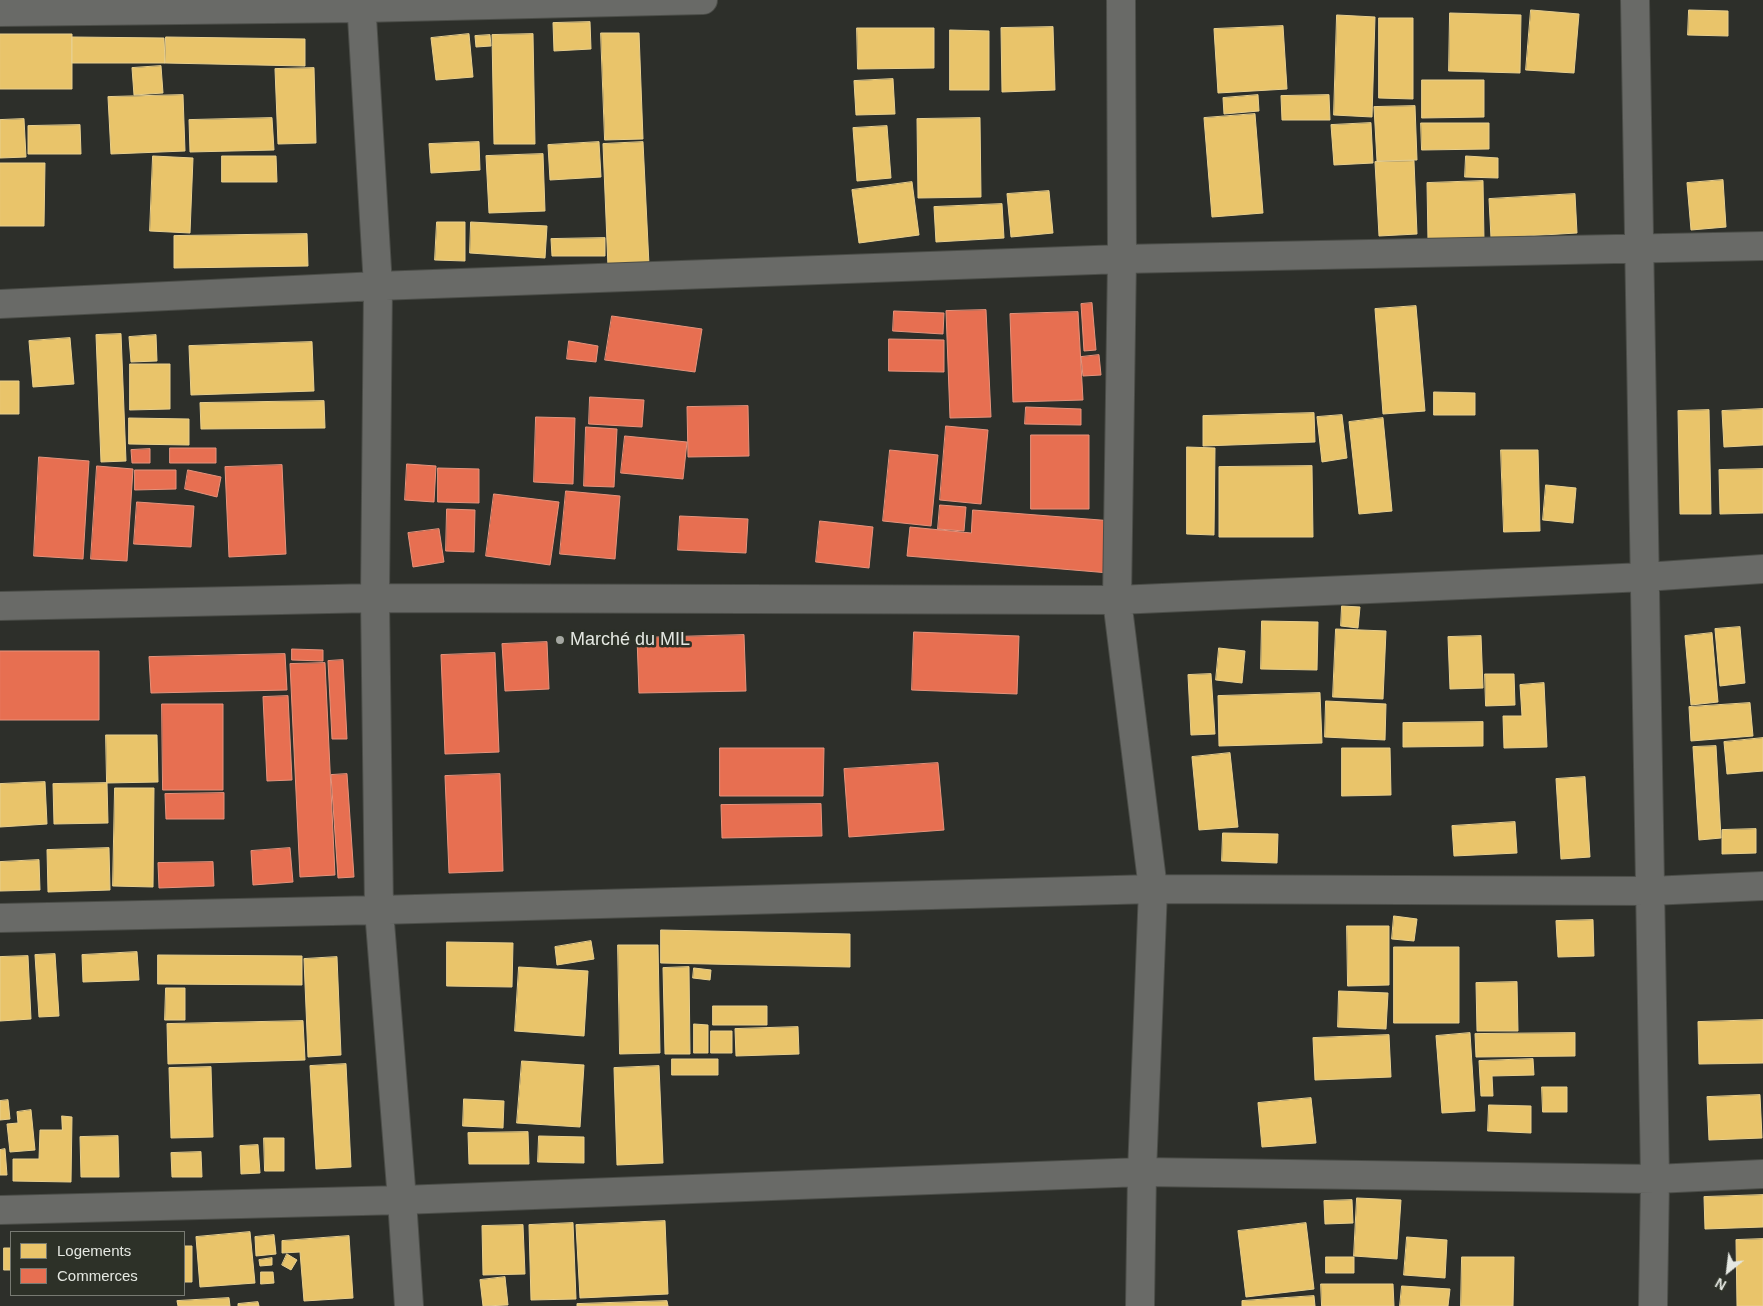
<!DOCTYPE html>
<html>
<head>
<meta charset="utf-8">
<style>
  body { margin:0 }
  #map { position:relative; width:1763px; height:1306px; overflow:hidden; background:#2d2f2a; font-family:Arial,sans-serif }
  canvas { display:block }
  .legend { position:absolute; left:10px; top:1231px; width:175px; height:65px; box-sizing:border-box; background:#2d3128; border:1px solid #777a72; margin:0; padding:6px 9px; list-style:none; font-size:15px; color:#e5e8e2 }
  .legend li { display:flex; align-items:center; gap:10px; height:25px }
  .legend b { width:25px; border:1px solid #777a72 }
  .north { position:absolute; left:1703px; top:1246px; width:50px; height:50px; -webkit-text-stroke:4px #2d3128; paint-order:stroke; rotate:209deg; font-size:14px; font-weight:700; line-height:20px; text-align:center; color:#e5e8e2 }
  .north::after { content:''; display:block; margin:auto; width:18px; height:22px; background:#e5e8e2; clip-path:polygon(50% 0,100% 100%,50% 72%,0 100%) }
</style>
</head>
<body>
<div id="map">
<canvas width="1763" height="1306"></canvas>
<ul class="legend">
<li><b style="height:14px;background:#e9c46a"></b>Logements</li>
<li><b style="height:14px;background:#e76f51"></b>Commerces</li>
</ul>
<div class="north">N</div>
</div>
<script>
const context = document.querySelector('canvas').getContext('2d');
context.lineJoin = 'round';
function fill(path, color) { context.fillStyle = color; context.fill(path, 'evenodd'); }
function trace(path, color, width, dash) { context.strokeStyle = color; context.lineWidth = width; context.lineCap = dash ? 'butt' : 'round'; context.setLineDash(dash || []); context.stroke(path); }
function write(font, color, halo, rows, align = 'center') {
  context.font = font + ' Arial,sans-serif'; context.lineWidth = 5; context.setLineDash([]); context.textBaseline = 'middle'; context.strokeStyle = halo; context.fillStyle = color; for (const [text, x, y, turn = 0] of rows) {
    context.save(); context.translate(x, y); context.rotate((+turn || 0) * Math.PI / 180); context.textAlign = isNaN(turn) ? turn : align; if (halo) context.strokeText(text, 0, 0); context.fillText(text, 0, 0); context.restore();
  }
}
const homes = new Path2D(`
  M 1531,10 L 1579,14 L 1574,73 L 1526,70 Z
  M 1689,10 L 1728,11 L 1728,36 L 1688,35 Z
  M 1450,13 L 1521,15 L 1520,73 L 1449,71 Z
  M 1337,15 L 1375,17 L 1372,117 L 1334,115 Z
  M 1379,18 L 1413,18 L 1413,99 L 1379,98 Z
  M 590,22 L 591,49 L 554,51 L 553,23 Z
  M 1283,26 L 1287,89 L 1218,93 L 1214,29 Z
  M 1053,27 L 1055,90 L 1002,92 L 1001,28 Z
  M 857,28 L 934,28 L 934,68 L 858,69 Z
  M 950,30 L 989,31 L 989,90 L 950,90 Z
  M 601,33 L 639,33 L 643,139 L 605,140 Z
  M 0,34 L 72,34 L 72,89 L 0,89 Z
  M 469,34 L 473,77 L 436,80 L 431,38 Z
  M 533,34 L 535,144 L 494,144 L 492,35 Z
  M 490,35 L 491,46 L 476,47 L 475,36 Z
  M 72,37 L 164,38 L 165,63 L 72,63 Z
  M 166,37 L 305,39 L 305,66 L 165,63 Z
  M 161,66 L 163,93 L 134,95 L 132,68 Z
  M 314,68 L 316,143 L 278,144 L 275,69 Z
  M 893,79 L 895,114 L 856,115 L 854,81 Z
  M 1422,80 L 1484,80 L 1484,117 L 1422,118 Z
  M 183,95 L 185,151 L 111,154 L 108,97 Z
  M 1258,95 L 1259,111 L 1224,114 L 1223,98 Z
  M 1329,95 L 1330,120 L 1282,120 L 1281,96 Z
  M 1415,106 L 1417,160 L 1377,161 L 1374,107 Z
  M 1255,114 L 1263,213 L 1212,217 L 1204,118 Z
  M 272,118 L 274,150 L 190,152 L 189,120 Z
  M 980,118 L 981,197 L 918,198 L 917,119 Z
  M 24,119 L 26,157 L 0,158 L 0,120 Z
  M 1371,123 L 1373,163 L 1334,165 L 1331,125 Z
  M 1421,123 L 1489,123 L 1489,149 L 1422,150 Z
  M 80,125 L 81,154 L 28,154 L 28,126 Z
  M 887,126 L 891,178 L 857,181 L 853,128 Z
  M 479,142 L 480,170 L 431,173 L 429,144 Z
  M 599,142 L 601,177 L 550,180 L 548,145 Z
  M 643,142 L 649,265 L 608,267 L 603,144 Z
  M 543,154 L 545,211 L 489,213 L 486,156 Z
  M 153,156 L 193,158 L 190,233 L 150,231 Z
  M 222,156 L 276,156 L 277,182 L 222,182 Z
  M 1466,156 L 1498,158 L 1498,178 L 1465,177 Z
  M 1414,161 L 1417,234 L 1379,236 L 1375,162 Z
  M 0,163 L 45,163 L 44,226 L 0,226 Z
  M 1723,180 L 1726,227 L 1691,230 L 1687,183 Z
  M 1483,181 L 1484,240 L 1428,241 L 1427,183 Z
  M 912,182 L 919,235 L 859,243 L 852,190 Z
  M 1049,191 L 1053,233 L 1011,237 L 1007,194 Z
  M 1575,194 L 1577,233 L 1491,238 L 1489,199 Z
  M 1002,204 L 1004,238 L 936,242 L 934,207 Z
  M 437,222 L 465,222 L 465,261 L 435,260 Z
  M 471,222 L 547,226 L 545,258 L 470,253 Z
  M 307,234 L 308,266 L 174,268 L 174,236 Z
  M 605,238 L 605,256 L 552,256 L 551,239 Z
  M 1416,306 L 1425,411 L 1383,414 L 1375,309 Z
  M 121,334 L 126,461 L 101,462 L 96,335 Z
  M 156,335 L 157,361 L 131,362 L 129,337 Z
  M 70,338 L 74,384 L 33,387 L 29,341 Z
  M 312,342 L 314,391 L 191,395 L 189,346 Z
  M 130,364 L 170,364 L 170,409 L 130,410 Z
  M 0,381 L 19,381 L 19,414 L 0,414 Z
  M 1434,392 L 1475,393 L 1475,415 L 1434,415 Z
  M 324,401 L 325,428 L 201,429 L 200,403 Z
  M 1763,409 L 1763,445 L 1724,447 L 1722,411 Z
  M 1709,410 L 1711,514 L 1680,514 L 1678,411 Z
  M 1314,413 L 1315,442 L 1203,446 L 1203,416 Z
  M 1342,415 L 1347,458 L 1322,462 L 1317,417 Z
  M 129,418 L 189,419 L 189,445 L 129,444 Z
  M 1383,418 L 1392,511 L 1359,514 L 1349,422 Z
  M 1187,447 L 1215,448 L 1214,535 L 1187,534 Z
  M 1501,450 L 1538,450 L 1540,531 L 1504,532 Z
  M 1312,466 L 1313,537 L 1219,537 L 1219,467 Z
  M 1763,469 L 1763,513 L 1720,514 L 1719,470 Z
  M 1546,485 L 1576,488 L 1573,523 L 1543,520 Z
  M 1342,606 L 1360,607 L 1358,628 L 1341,626 Z
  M 1262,621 L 1318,622 L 1317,670 L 1261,669 Z
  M 1740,627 L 1745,683 L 1720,686 L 1715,629 Z
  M 1336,629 L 1386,631 L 1383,699 L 1333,697 Z
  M 1712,633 L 1718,702 L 1691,705 L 1685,636 Z
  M 1481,636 L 1483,688 L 1450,689 L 1448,637 Z
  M 1219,648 L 1245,651 L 1242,683 L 1216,680 Z
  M 1211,674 L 1215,734 L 1191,735 L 1188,675 Z
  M 1485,674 L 1514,674 L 1515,705 L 1486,706 Z
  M 1544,683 L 1547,747 L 1504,748 L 1503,716 L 1522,716 L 1520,685 Z
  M 1320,693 L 1322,743 L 1219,746 L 1218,696 Z
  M 1326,701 L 1386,704 L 1385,740 L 1325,737 Z
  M 1750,703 L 1753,736 L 1691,741 L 1689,707 Z
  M 1483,722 L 1483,746 L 1403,747 L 1403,723 Z
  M 106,735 L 157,735 L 158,782 L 107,783 Z
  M 1763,738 L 1763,771 L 1727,774 L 1724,742 Z
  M 1716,746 L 1721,838 L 1699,840 L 1693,747 Z
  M 1342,748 L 1390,748 L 1391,795 L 1342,796 Z
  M 1230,753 L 1238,827 L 1199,830 L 1192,757 Z
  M 1585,777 L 1590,857 L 1561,859 L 1556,779 Z
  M 45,782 L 47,824 L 0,827 L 0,784 Z
  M 107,783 L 108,823 L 54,824 L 53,784 Z
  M 115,788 L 154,788 L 153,887 L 113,886 Z
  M 1515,822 L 1517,853 L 1454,856 L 1452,826 Z
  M 1756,829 L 1756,853 L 1722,854 L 1722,830 Z
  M 1223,833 L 1278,834 L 1277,863 L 1222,861 Z
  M 109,848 L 110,890 L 48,892 L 47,850 Z
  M 39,860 L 40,890 L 0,891 L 0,862 Z
  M 1394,916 L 1417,919 L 1414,941 L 1392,939 Z
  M 1593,920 L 1594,956 L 1558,957 L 1556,921 Z
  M 1347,926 L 1389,926 L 1389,985 L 1348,986 Z
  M 661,930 L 850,934 L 850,967 L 661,963 Z
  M 591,941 L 594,959 L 557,965 L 555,947 Z
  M 447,942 L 513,943 L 512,987 L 447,986 Z
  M 618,945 L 658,945 L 660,1053 L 620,1054 Z
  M 1394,947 L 1459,947 L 1459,1023 L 1394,1023 Z
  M 137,952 L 139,980 L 83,982 L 82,955 Z
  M 55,954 L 59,1016 L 39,1017 L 35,955 Z
  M 158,955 L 302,956 L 302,985 L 158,984 Z
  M 28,956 L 31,1019 L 0,1021 L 0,957 Z
  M 337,957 L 341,1055 L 308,1057 L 304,959 Z
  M 519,967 L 588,971 L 584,1036 L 515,1031 Z
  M 689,967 L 690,1054 L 665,1054 L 663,968 Z
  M 694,968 L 711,970 L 710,980 L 693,978 Z
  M 1517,982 L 1518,1031 L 1477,1031 L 1476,983 Z
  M 166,988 L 185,988 L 185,1020 L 165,1020 Z
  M 1339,991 L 1388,993 L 1386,1029 L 1338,1027 Z
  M 713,1006 L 767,1006 L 767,1025 L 713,1025 Z
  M 1763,1020 L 1763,1063 L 1699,1064 L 1698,1022 Z
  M 303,1021 L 305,1060 L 168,1064 L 167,1024 Z
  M 694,1024 L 708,1025 L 708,1053 L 694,1053 Z
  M 798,1027 L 799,1054 L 736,1056 L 735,1029 Z
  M 711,1031 L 732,1031 L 732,1053 L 711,1053 Z
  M 1470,1033 L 1475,1111 L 1442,1113 L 1436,1036 Z
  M 1575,1033 L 1575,1056 L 1476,1057 L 1475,1034 Z
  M 1389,1035 L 1391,1077 L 1315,1080 L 1313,1038 Z
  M 672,1059 L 718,1059 L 718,1075 L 672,1075 Z
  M 1533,1059 L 1534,1075 L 1492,1076 L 1493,1096 L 1481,1096 L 1479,1061 Z
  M 522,1061 L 584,1065 L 580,1127 L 517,1123 Z
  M 346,1064 L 351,1167 L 316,1169 L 310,1066 Z
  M 659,1066 L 663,1163 L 617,1165 L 614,1068 Z
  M 211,1067 L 213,1137 L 171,1138 L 169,1068 Z
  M 1542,1087 L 1567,1087 L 1567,1112 L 1543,1112 Z
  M 1760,1095 L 1762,1138 L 1709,1140 L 1707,1097 Z
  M 1311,1098 L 1316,1143 L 1262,1147 L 1258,1103 Z
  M 464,1099 L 504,1101 L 503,1128 L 463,1126 Z
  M 8,1100 L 10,1119 L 0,1120 L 0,1101 Z
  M 1489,1105 L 1531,1106 L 1531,1133 L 1488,1131 Z
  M 31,1110 L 35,1150 L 10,1152 L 7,1124 L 18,1123 L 17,1112 Z
  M 62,1116 L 72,1117 L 71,1182 L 13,1181 L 13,1159 L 39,1159 L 40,1130 L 62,1130 Z
  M 528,1132 L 529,1164 L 469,1164 L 468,1133 Z
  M 118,1136 L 119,1177 L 81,1177 L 80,1137 Z
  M 539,1136 L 584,1137 L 584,1163 L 538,1162 Z
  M 264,1138 L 284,1138 L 284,1171 L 265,1171 Z
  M 258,1145 L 260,1173 L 241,1174 L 240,1146 Z
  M 5,1149 L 7,1175 L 0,1175 L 0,1150 Z
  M 201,1152 L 202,1177 L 172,1177 L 171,1153 Z
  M 1763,1195 L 1763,1227 L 1705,1229 L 1704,1197 Z
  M 1357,1198 L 1401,1200 L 1397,1259 L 1354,1256 Z
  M 1352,1200 L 1353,1223 L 1325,1224 L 1324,1201 Z
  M 665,1221 L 668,1294 L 580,1298 L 576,1225 Z
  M 573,1223 L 576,1299 L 531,1300 L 529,1225 Z
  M 1306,1223 L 1314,1289 L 1246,1297 L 1238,1231 Z
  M 523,1225 L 525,1274 L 483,1275 L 482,1226 Z
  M 250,1232 L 255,1283 L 200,1287 L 196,1237 Z
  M 274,1235 L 276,1254 L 256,1256 L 255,1237 Z
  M 349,1236 L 353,1298 L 304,1301 L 300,1252 L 282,1253 L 282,1241 Z
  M 1407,1237 L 1447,1240 L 1445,1278 L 1404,1275 Z
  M 1763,1239 L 1763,1306 L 1737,1306 L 1736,1240 Z
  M 184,1246 L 192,1246 L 192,1282 L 184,1282 Z
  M 4,1248 L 11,1248 L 11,1270 L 4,1270 Z
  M 287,1254 L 297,1260 L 291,1270 L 282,1265 Z
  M 1326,1257 L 1354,1257 L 1354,1273 L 1326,1273 Z
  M 1462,1257 L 1514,1257 L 1513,1306 L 1461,1306 Z
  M 272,1258 L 272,1265 L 260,1266 L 259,1260 Z
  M 261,1272 L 273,1272 L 274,1283 L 261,1284 Z
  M 505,1277 L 508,1305 L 483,1306 L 480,1280 Z
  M 1321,1284 L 1393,1284 L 1394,1306 L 1322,1306 Z
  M 1402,1286 L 1450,1289 L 1448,1306 L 1400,1306 Z
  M 1314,1296 L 1315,1306 L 1242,1306 L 1242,1301 Z
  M 229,1298 L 230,1306 L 178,1306 L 177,1301 Z
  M 667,1301 L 668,1306 L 577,1306 L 577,1304 Z
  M 258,1302 L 259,1306 L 238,1306 L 238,1304 Z`);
fill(homes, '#e9c46a');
trace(homes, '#e8cf8e', 1);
const shops = new Path2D(`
  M 1092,303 L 1096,350 L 1084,351 L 1081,304 Z
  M 986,310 L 991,417 L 950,418 L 946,311 Z
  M 894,311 L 944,313 L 943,334 L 893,331 Z
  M 1078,312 L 1083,400 L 1013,402 L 1010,314 Z
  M 612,316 L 702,329 L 695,372 L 605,360 Z
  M 889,339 L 944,340 L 944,372 L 889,371 Z
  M 569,341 L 598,346 L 596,362 L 567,359 Z
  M 1099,355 L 1101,375 L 1083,376 L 1081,357 Z
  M 590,397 L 644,400 L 642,427 L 589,424 Z
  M 748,406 L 749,456 L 688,457 L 687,407 Z
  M 1026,407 L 1081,409 L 1081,425 L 1025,424 Z
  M 536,417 L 575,418 L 573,484 L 534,482 Z
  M 946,426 L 988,430 L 981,504 L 940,500 Z
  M 586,427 L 617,429 L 614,487 L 584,486 Z
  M 1031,435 L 1089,435 L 1089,509 L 1031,509 Z
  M 625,436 L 687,442 L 683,479 L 621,473 Z
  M 170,448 L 216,448 L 216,463 L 170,463 Z
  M 150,449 L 150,463 L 132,463 L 131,450 Z
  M 890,450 L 938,455 L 931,526 L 883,521 Z
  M 39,457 L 89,461 L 83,559 L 34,556 Z
  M 407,464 L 436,466 L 434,502 L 405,500 Z
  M 282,465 L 286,554 L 229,557 L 225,467 Z
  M 97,466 L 133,469 L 127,561 L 91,559 Z
  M 438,468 L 479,469 L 479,503 L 438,502 Z
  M 135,470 L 176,470 L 176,489 L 135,490 Z
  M 188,470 L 221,477 L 217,497 L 185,489 Z
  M 566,491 L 620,496 L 615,559 L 560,554 Z
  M 494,494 L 559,502 L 550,565 L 486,556 Z
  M 137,502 L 194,506 L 191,547 L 134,544 Z
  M 940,505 L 966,507 L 964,531 L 938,529 Z
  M 447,509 L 475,510 L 474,552 L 446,551 Z
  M 973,510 L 1113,521 L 1109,573 L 907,556 L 910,527 L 971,533 Z
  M 680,516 L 748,519 L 746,553 L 678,550 Z
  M 820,521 L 873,527 L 869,568 L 816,562 Z
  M 439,529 L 444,562 L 413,567 L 408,533 Z
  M 914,632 L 1019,636 L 1017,694 L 912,690 Z
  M 744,635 L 746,691 L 639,693 L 637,638 Z
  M 547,642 L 549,689 L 505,691 L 502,644 Z
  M 292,649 L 323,650 L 323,661 L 292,660 Z
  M 0,651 L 99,651 L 99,720 L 0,720 Z
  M 495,653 L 499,752 L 445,754 L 441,655 Z
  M 285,654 L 287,690 L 151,693 L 149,657 Z
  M 343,660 L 347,739 L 332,739 L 328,661 Z
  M 325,663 L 335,875 L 300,877 L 290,664 Z
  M 288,696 L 292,780 L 267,781 L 263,697 Z
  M 162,704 L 223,704 L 223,790 L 163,790 Z
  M 720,748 L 824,748 L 823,796 L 720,796 Z
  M 938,763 L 944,830 L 849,837 L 844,769 Z
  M 347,774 L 354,877 L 338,878 L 331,775 Z
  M 500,774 L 503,871 L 449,873 L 445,776 Z
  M 224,793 L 224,819 L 166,819 L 165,794 Z
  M 821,804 L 822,836 L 722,838 L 721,805 Z
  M 290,848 L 293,882 L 253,885 L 251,851 Z
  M 213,862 L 214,886 L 159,888 L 158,863 Z`);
fill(shops, '#e76f51');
trace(shops, '#e6937c', 1);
const minor = new Path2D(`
  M 361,0 L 378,286 L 375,598 L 379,910 L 402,1200 L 409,1306
  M 1121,0 L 1122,259 L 1117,600 L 1153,889 L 1142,1172 L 1140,1306
  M 1635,0 L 1655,1179 L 1653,1306
  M 0,12 L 362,8 L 703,0
  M 0,304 L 378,286 L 1122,259 L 1763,246
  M 0,606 L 375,598 L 1117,600 L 1645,577 L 1763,569
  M 0,918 L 379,910 L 1153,889 L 1650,891 L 1763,886
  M 0,1210 L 402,1200 L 1142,1172 L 1655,1179 L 1763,1174`);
trace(minor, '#4b4d48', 30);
trace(minor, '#696a67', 28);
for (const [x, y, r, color] of [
  [560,640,5,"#a5a7a2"]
]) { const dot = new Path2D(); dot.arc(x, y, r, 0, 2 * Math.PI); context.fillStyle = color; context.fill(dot); trace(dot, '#2d3128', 2); }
write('18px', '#e5e8e2', '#2d3128', [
  ["Marché du MIL",570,640]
], 'left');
</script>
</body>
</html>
